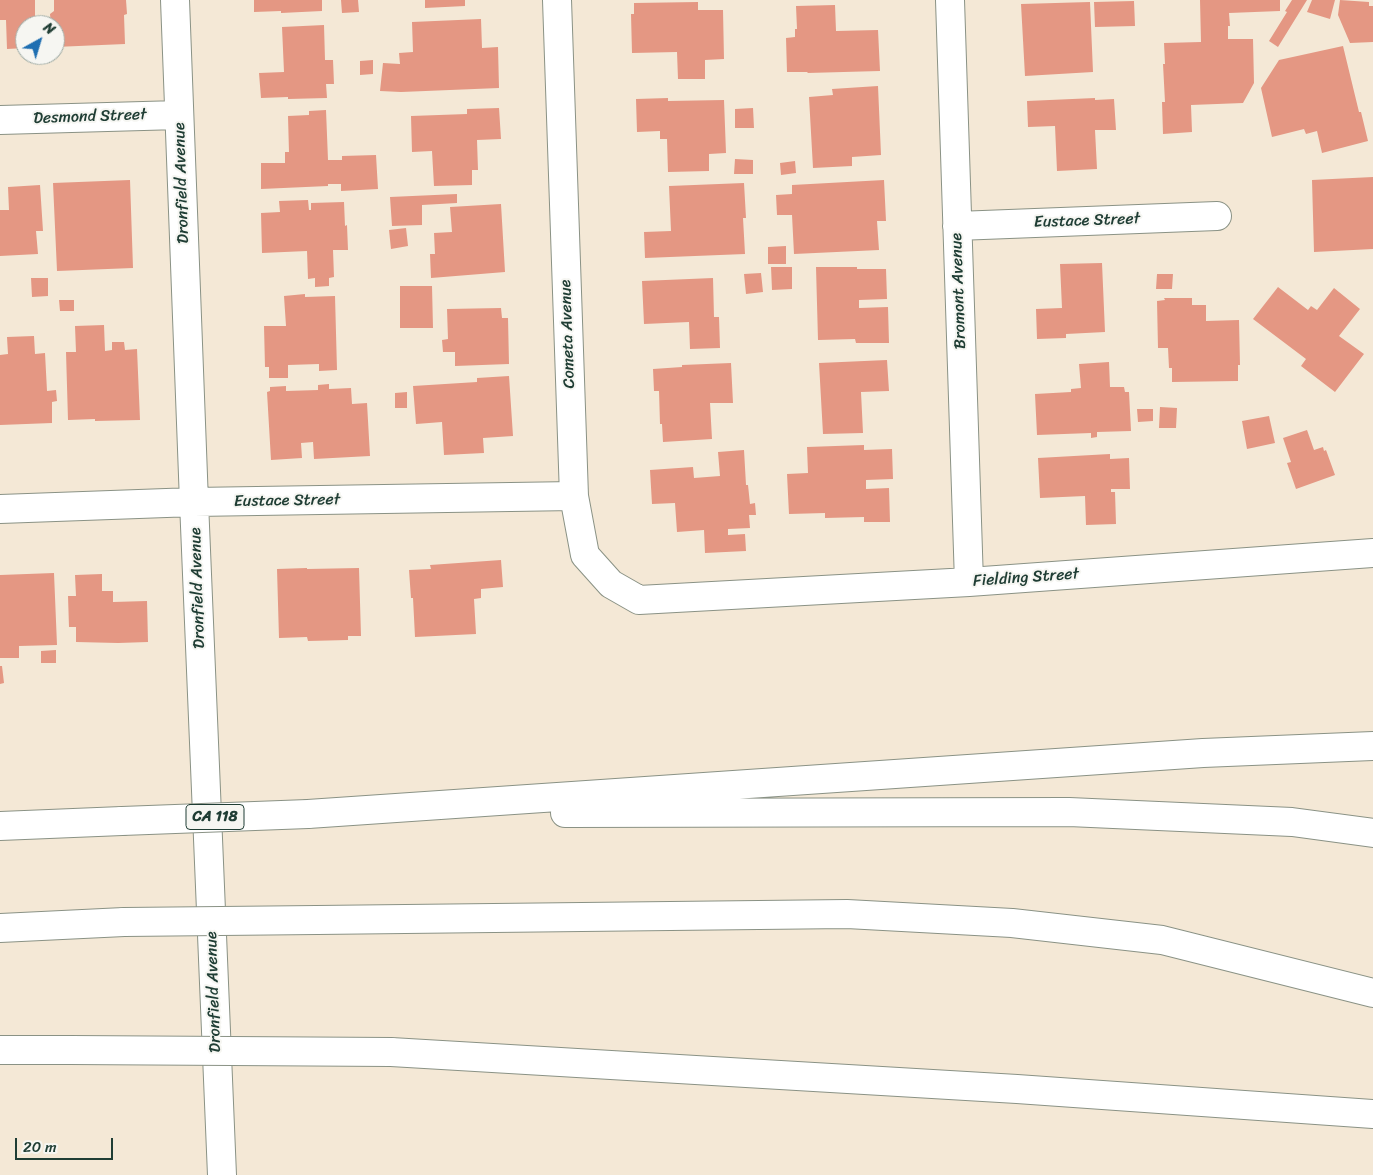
<!DOCTYPE html>
<html>
<head>
<meta charset="utf-8">
<style>
  body { margin:0 }
  #map { position:relative; width:1373px; height:1175px; overflow:hidden; background:#f4e8d6; font-family:Sriracha,sans-serif }
  canvas { display:block }
  .north { position:absolute; left:15px; top:15px; width:50px; height:50px; box-sizing:border-box; background:#f6f6f2; border:1px solid #a0aca6; border-radius:50%; rotate:39deg; font-size:14px; font-weight:700; line-height:20px; text-align:center; color:#1f3d34 }
  .north::after { content:''; display:block; margin:auto; width:18px; height:22px; background:#1f6fb2; clip-path:polygon(50% 0,100% 100%,50% 72%,0 100%) }
  .scale { position:absolute; left:15px; top:1138px; width:98px; height:22px; box-sizing:border-box; border:2px solid #1f3d34; border-top:0; padding-left:6px; font-size:15px; line-height:18px; white-space:nowrap; color:#1f3d34; -webkit-text-stroke:4px #f6f6f2; paint-order:stroke }
</style>
</head>
<body>
<div id="map">
<canvas width="1373" height="1175"></canvas>
<div class="north">N</div>
<div class="scale">20 m</div>
</div>
<script>
const context = document.querySelector('canvas').getContext('2d');
context.lineJoin = 'round';
function fill(path, color) { context.fillStyle = color; context.fill(path, 'evenodd'); }
function trace(path, color, width, dash) { context.strokeStyle = color; context.lineWidth = width; context.lineCap = dash ? 'butt' : 'round'; context.setLineDash(dash || []); context.stroke(path); }
function write(font, color, halo, rows, align = 'center') {
  context.font = font + ' Sriracha,sans-serif'; context.lineWidth = 4; context.setLineDash([]); context.textBaseline = 'middle'; context.strokeStyle = halo; context.fillStyle = color; for (const [text, x, y, turn = 0] of rows) {
    context.save(); context.translate(x, y); context.rotate((+turn || 0) * Math.PI / 180); context.textAlign = isNaN(turn) ? turn : align; if (halo) context.strokeText(text, 0, 0); context.fillText(text, 0, 0); context.restore();
  }
}
fill(new Path2D(`
  M 0,0 L 35,0 L 35,18 L 34,18 L 34,25 L 25,25 L 25,48 L 7,49 L 6,20 L 0,20 Z
  M 54,0 L 126,0 L 127,14 L 124,15 L 125,44 L 55,47 L 55,25 L 51,25 L 50,14 L 54,11 Z
  M 254,0 L 322,0 L 322,11 L 281,13 L 281,11 L 254,12 Z
  M 341,0 L 358,0 L 359,12 L 342,13 Z
  M 425,0 L 465,0 L 465,6 L 425,8 Z
  M 1200,0 L 1280,0 L 1280,11 L 1229,13 L 1230,26 L 1228,26 L 1228,39 L 1253,39 L 1254,83 L 1243,103 L 1191,105 L 1192,132 L 1163,134 L 1162,102 L 1165,102 L 1163,64 L 1165,64 L 1164,43 L 1201,42 Z
  M 1292,0 L 1307,0 L 1278,47 L 1269,41 L 1287,12 L 1285,11 Z
  M 1312,0 L 1335,0 L 1330,19 L 1307,12 Z
  M 1340,0 L 1369,2 L 1369,6 L 1373,6 L 1373,42 L 1350,43 L 1338,15 Z
  M 1134,1 L 1135,26 L 1095,27 L 1094,2 Z
  M 698,2 L 698,10 L 723,10 L 724,59 L 705,60 L 705,79 L 678,79 L 677,52 L 632,53 L 631,14 L 634,14 L 634,3 Z
  M 1090,2 L 1093,72 L 1025,76 L 1021,4 Z
  M 835,5 L 836,31 L 878,30 L 880,71 L 807,73 L 808,72 L 787,72 L 786,38 L 795,37 L 795,29 L 797,29 L 796,6 Z
  M 481,19 L 482,48 L 498,47 L 499,88 L 401,92 L 380,91 L 383,63 L 400,64 L 399,53 L 413,52 L 412,22 Z
  M 324,25 L 325,60 L 333,60 L 334,84 L 326,84 L 327,98 L 288,99 L 288,97 L 261,98 L 259,73 L 284,72 L 282,27 Z
  M 1343,46 L 1359,112 L 1361,112 L 1368,141 L 1322,153 L 1317,131 L 1306,134 L 1304,129 L 1272,137 L 1261,88 L 1279,60 Z
  M 373,60 L 373,74 L 360,75 L 360,61 Z
  M 878,86 L 881,155 L 852,157 L 852,166 L 813,168 L 809,97 L 833,95 L 832,89 Z
  M 668,98 L 668,101 L 724,100 L 726,153 L 709,154 L 709,171 L 668,172 L 667,139 L 660,139 L 660,131 L 637,132 L 636,99 Z
  M 1095,98 L 1095,100 L 1114,99 L 1116,130 L 1095,130 L 1097,169 L 1057,171 L 1055,126 L 1028,127 L 1027,101 Z
  M 499,108 L 501,139 L 477,140 L 478,170 L 472,170 L 472,185 L 434,186 L 432,151 L 412,152 L 411,116 L 467,114 L 467,109 Z
  M 753,108 L 754,128 L 735,128 L 735,109 Z
  M 326,110 L 328,160 L 342,160 L 342,156 L 376,155 L 378,189 L 341,191 L 341,184 L 328,184 L 328,186 L 261,189 L 261,163 L 285,163 L 285,152 L 289,152 L 288,116 L 309,115 L 309,111 Z
  M 735,159 L 753,160 L 753,174 L 734,174 Z
  M 795,161 L 796,173 L 781,175 L 780,163 Z
  M 1373,177 L 1373,249 L 1314,252 L 1312,180 Z
  M 130,180 L 133,268 L 57,271 L 53,183 Z
  M 884,180 L 886,221 L 877,221 L 879,250 L 794,254 L 792,215 L 777,215 L 776,195 L 792,194 L 792,185 Z
  M 744,183 L 746,218 L 743,218 L 745,254 L 645,258 L 644,232 L 671,231 L 669,186 Z
  M 40,185 L 43,231 L 36,231 L 38,254 L 0,256 L 0,210 L 9,210 L 8,187 Z
  M 457,194 L 457,203 L 422,205 L 422,225 L 392,226 L 390,197 Z
  M 308,200 L 309,210 L 311,210 L 311,203 L 344,202 L 345,226 L 347,225 L 348,250 L 333,250 L 334,277 L 329,278 L 329,286 L 315,287 L 315,278 L 308,279 L 307,251 L 262,253 L 261,213 L 280,212 L 279,201 Z
  M 501,204 L 505,272 L 431,278 L 430,254 L 435,254 L 434,233 L 452,232 L 450,207 Z
  M 406,228 L 408,246 L 391,249 L 389,230 Z
  M 786,246 L 786,264 L 768,264 L 768,247 Z
  M 1102,263 L 1105,332 L 1066,334 L 1066,338 L 1037,339 L 1036,309 L 1062,308 L 1060,264 Z
  M 771,267 L 792,267 L 792,289 L 772,290 Z
  M 816,267 L 857,267 L 857,269 L 886,269 L 887,299 L 859,300 L 859,308 L 888,307 L 889,343 L 856,343 L 855,339 L 818,340 Z
  M 761,273 L 763,292 L 746,294 L 744,274 Z
  M 1157,274 L 1173,274 L 1172,289 L 1156,289 Z
  M 31,278 L 48,278 L 48,296 L 32,297 Z
  M 713,278 L 714,317 L 719,317 L 720,348 L 690,349 L 689,322 L 644,324 L 642,281 Z
  M 400,286 L 432,286 L 433,328 L 400,328 Z
  M 1278,287 L 1308,310 L 1311,306 L 1317,310 L 1334,288 L 1360,309 L 1339,336 L 1364,354 L 1335,392 L 1301,366 L 1306,359 L 1253,319 Z
  M 305,294 L 305,297 L 335,296 L 337,370 L 319,371 L 319,364 L 288,365 L 288,378 L 269,378 L 269,367 L 265,367 L 264,326 L 286,326 L 284,296 Z
  M 1164,298 L 1192,298 L 1192,305 L 1206,305 L 1206,321 L 1239,320 L 1240,365 L 1238,365 L 1238,381 L 1172,382 L 1172,368 L 1169,368 L 1168,348 L 1158,348 L 1157,301 L 1165,300 Z
  M 59,300 L 74,300 L 74,311 L 60,311 Z
  M 501,308 L 502,318 L 508,318 L 509,364 L 455,366 L 455,352 L 443,352 L 442,340 L 448,339 L 447,309 Z
  M 104,325 L 105,351 L 112,350 L 112,342 L 124,342 L 125,350 L 137,349 L 140,420 L 95,421 L 95,419 L 68,420 L 66,352 L 76,352 L 75,326 Z
  M 34,336 L 35,354 L 45,353 L 47,391 L 56,390 L 57,401 L 52,402 L 52,423 L 0,425 L 0,355 L 8,354 L 7,337 Z
  M 887,360 L 889,391 L 861,392 L 863,433 L 823,434 L 819,363 Z
  M 1109,362 L 1110,387 L 1124,387 L 1125,392 L 1129,392 L 1131,431 L 1097,432 L 1097,437 L 1091,438 L 1091,433 L 1037,435 L 1035,394 L 1071,392 L 1071,389 L 1081,388 L 1079,364 Z
  M 731,363 L 733,403 L 710,403 L 712,439 L 663,442 L 662,424 L 660,424 L 659,391 L 654,391 L 653,369 L 682,367 L 682,365 Z
  M 509,376 L 513,436 L 483,438 L 484,453 L 444,455 L 442,422 L 416,424 L 413,386 L 477,382 L 477,378 Z
  M 329,384 L 329,389 L 351,388 L 352,404 L 367,403 L 370,456 L 314,459 L 313,442 L 301,443 L 302,458 L 271,460 L 267,392 L 270,391 L 270,387 L 286,386 L 286,391 L 318,390 L 318,385 Z
  M 407,392 L 407,408 L 395,408 L 395,393 Z
  M 1160,407 L 1177,408 L 1176,428 L 1159,428 Z
  M 1137,409 L 1153,409 L 1153,421 L 1138,422 Z
  M 1269,416 L 1275,443 L 1247,449 L 1242,421 Z
  M 1307,430 L 1314,450 L 1323,447 L 1324,451 L 1326,450 L 1335,475 L 1296,489 L 1287,463 L 1291,462 L 1283,438 Z
  M 864,445 L 864,450 L 892,449 L 893,479 L 866,480 L 866,489 L 889,488 L 890,522 L 864,522 L 864,517 L 825,518 L 825,513 L 789,514 L 787,474 L 808,473 L 807,447 Z
  M 744,450 L 746,485 L 748,485 L 750,504 L 755,503 L 756,515 L 749,515 L 750,528 L 728,529 L 728,535 L 745,534 L 746,551 L 705,553 L 704,530 L 677,532 L 675,503 L 652,504 L 650,470 L 693,467 L 694,478 L 720,476 L 718,452 Z
  M 1110,454 L 1110,459 L 1129,458 L 1130,489 L 1111,489 L 1111,492 L 1115,492 L 1116,524 L 1086,525 L 1085,496 L 1040,498 L 1038,458 Z
  M 501,560 L 503,587 L 481,589 L 481,598 L 474,599 L 476,634 L 415,637 L 413,598 L 411,598 L 409,570 L 431,569 L 430,565 Z
  M 307,568 L 307,569 L 359,568 L 361,636 L 348,636 L 348,640 L 308,641 L 307,637 L 279,638 L 277,569 Z
  M 54,573 L 57,645 L 19,646 L 19,658 L 0,658 L 0,575 Z
  M 102,574 L 102,591 L 113,591 L 113,602 L 147,601 L 148,642 L 118,643 L 76,642 L 76,627 L 69,627 L 68,596 L 76,596 L 75,575 Z
  M 56,650 L 56,663 L 41,663 L 41,651 Z
  M 0,666 L 2,666 L 4,683 L 0,684 Z`), '#e49783');
const minor = new Path2D(`
  M 175,0 L 194,502 L 222,1175
  M 557,0 L 574,496 L 585,555 L 611,584 L 639,600 L 969,582 L 1373,553
  M 950,0 L 969,582
  M 0,120 L 179,115
  M 957,226 L 1217,216
  M 0,509 L 194,502 L 574,496`);
const highway = new Path2D(`
  M 565,813 L 1069,812 L 1292,822 L 1373,833
  M 308,814 L 1203,753 L 1373,746
  M 0,826 L 122,821
  M 317,920 L 847,914 L 1012,923 L 1162,940 L 1373,993
  M 0,928 L 124,922
  M 0,1050 L 71,1050
  M 391,1052 L 1017,1089 L 1373,1114`);
trace(minor, '#8a9285', 30);
trace(highway, '#8a9285', 30);
trace(minor, '#fff', 28);
trace(highway, '#fff', 28);
const highwayBridge = new Path2D(`
  M 122,821 L 308,814
  M 124,922 L 317,920
  M 71,1050 L 391,1052`);
trace(highwayBridge, '#8a9285', 30, []);
trace(highwayBridge, '#fff', 28);
for (const [x, y, w] of [
  [215,817,58]
]) { const box = new Path2D(); box.roundRect(x - w / 2, y - 12.5, w, 25, 4); context.fillStyle = '#f6f6f2'; context.fill(box); trace(box, '#1f3d34', 1); }
write('bold 15px', '#1f3d34', null, [
  ["CA 118",215,817]
]);
write('16px', '#1f3d34', '#f6f6f2', [
  ["Desmond Street",90,117,-2],
  ["Dronfield Avenue",182,183,-92],
  ["Eustace Street",1087,221,-2],
  ["Bromont Avenue",959,291,-92],
  ["Cometa Avenue",568,334,-92],
  ["Eustace Street",287,501,-1],
  ["Fielding Street",1026,578,-4],
  ["Dronfield Avenue",198,588,-92],
  ["Dronfield Avenue",214,992,-92]
]);
</script>
</body>
</html>
